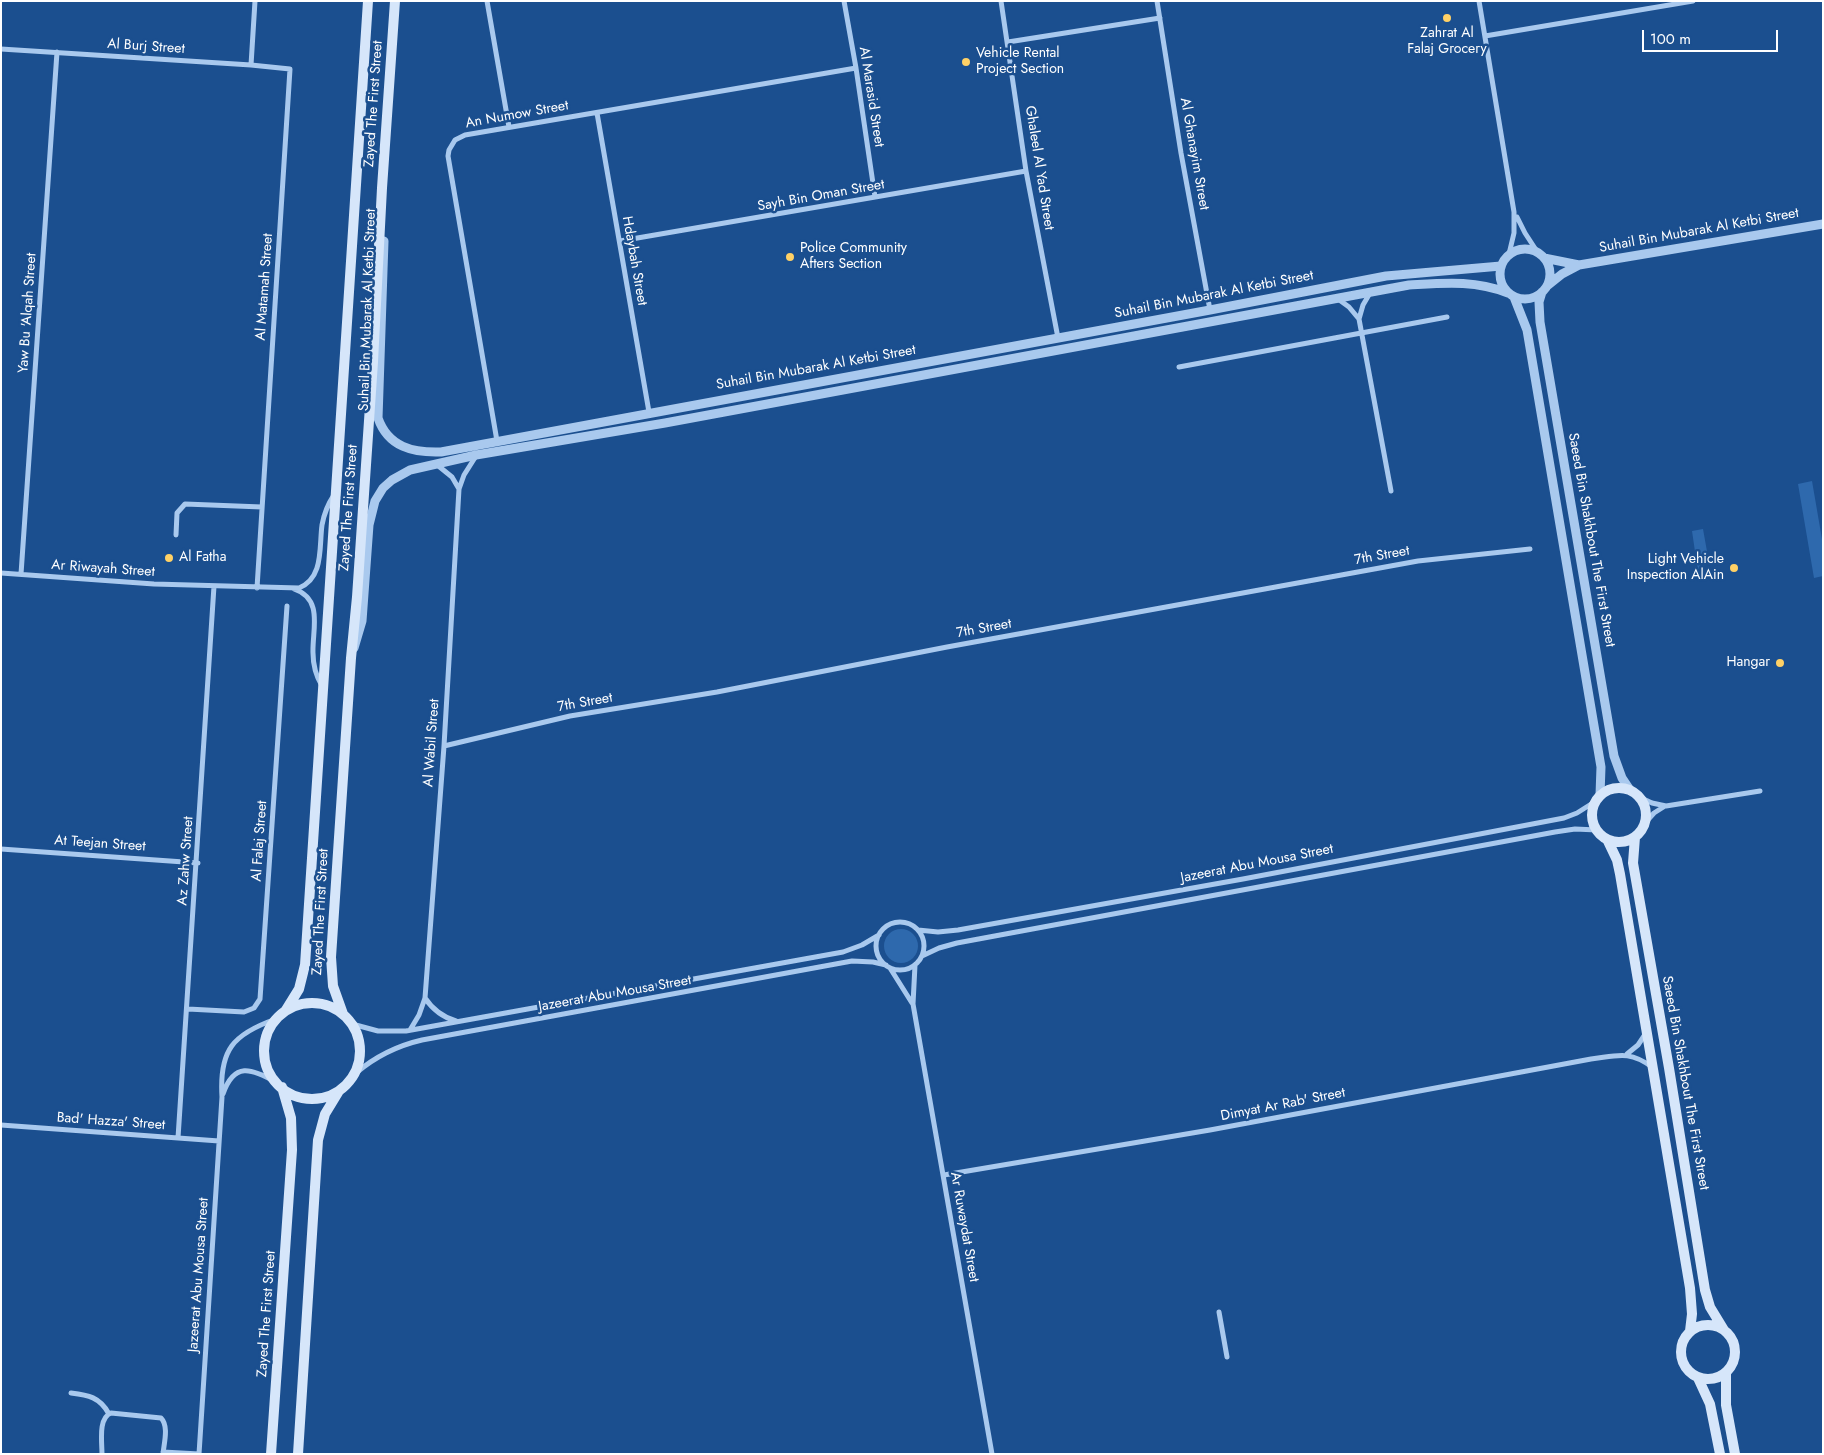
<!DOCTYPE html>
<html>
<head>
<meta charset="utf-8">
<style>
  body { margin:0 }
  #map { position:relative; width:1824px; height:1455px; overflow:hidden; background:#1b4f8f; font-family:Jost,sans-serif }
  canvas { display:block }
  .frame { position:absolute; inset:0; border:2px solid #fff; pointer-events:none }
  .scale { position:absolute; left:1642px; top:30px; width:136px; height:22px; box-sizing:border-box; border:2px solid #fff; border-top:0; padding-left:6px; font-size:15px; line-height:18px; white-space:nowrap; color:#fff; -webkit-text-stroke:4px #1b4f8f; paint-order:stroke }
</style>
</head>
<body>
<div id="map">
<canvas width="1824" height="1455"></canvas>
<div class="frame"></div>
<div class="scale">100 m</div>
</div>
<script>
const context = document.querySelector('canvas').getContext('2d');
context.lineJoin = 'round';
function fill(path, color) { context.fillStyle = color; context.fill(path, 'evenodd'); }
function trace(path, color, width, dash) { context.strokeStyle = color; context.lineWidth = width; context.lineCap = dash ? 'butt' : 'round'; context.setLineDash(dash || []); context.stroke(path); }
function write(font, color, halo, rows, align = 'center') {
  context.font = font + ' Jost,sans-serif'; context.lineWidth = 5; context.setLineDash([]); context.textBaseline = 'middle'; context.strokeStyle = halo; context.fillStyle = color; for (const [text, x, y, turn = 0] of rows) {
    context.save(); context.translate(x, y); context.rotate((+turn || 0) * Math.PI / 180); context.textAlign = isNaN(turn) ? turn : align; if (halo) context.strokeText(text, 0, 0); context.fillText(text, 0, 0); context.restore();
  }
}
fill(new Path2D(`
  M 1812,481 L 1823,545 L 1823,576 L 1814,578 L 1798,484 Z
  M 1703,529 L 1708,557 L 1704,566 L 1705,571 L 1698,572 L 1692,531 Z
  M884 946a17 17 0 1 1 34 0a17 17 0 1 1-34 0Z`), '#2e69ad');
trace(new Path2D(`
  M 487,1 L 509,127
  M 844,1 L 856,68 L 875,197
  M 1001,1 L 1026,171 L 1058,338
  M 1157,1 L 1181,153 L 1210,310
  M 1479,1 L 1514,212 L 1514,233 L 1509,254
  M 1485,36 L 1693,1
  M 1008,42 L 1160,18
  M 1,49 L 251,65 L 290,69 L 257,588
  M 251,65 L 255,1
  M 597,113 L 649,412
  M 1517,217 L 1525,233 L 1538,253
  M 620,241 L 1026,171
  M 1338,299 L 1349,307 L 1359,319 L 1391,491
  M 1359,319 L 1363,305 L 1370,293
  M 1179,367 L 1447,317
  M 497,441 L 448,156 L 449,150 L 455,140 L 465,135 L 856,68
  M 436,464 L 452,477 L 459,489
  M 176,535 L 177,513 L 185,504 L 262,507
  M 1,573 L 154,584 L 299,588 C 324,578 319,547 322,525 C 324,514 328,504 334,495
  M 21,574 L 57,52
  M 294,589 C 324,599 312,630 313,653 C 313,665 316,676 322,686
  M 444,746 L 570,716 L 717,692 L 947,647 L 1418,561 L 1530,549
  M 1639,797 L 1652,803 L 1666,806 L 1760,791
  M 1645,823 L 1654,813 L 1665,806
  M 1,849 L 198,863
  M876 946a24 24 0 1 1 48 0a24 24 0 1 1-48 0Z
  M 918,930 L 938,932 L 958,930 L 1243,879 L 1564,818 L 1577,813 L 1596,801
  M 922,956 L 939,948 L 957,943 L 1555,832 L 1575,829 L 1597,830
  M 915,965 L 913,1004 L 992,1454
  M 890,968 L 912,1003
  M 425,998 C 433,1010 442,1017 456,1021
  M 188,1009 L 244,1012 L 254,1008 L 260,999 L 287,606
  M 352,1024 L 378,1031 L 406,1031 L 843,952 L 862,945 L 879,935
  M 410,1030 L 419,1015 L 425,998 L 444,746 L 459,489 L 464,475 L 476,456
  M 1627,1054 L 1638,1045 L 1646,1033
  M 356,1073 C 376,1056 396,1046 422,1040 L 852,961 L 873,962 L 886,965
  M 223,1094 C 234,1062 251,1068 276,1082
  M 1,1125 L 219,1141
  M 178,1138 L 214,586
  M 944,1175 L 1210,1130 L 1591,1059 C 1617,1056 1629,1050 1652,1067
  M 1219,1312 L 1227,1357
  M 71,1393 C 88,1395 100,1397 109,1414
  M 163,1452 L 199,1454 L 222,1097 C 219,1050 233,1034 276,1019
  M 102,1454 C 102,1442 98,1418 111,1413 L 161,1418 C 169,1426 164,1443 163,1454`), '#a9c9ee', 5);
trace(new Path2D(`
  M 384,241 L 378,418 C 388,447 413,453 441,452 L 1210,310 L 1386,276 L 1501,266
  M1500 274a25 25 0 1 1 50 0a25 25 0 1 1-50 0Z
  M 1544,258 L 1579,265
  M 1547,286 L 1562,274 L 1579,265 L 1823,224
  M 1542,292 L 1539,302 L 1540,322 L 1614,756 L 1622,778 L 1630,790
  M 1514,297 L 1527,330 L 1601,767 L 1600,795
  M 354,648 L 362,621 L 369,525 L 375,501 L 383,488 L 392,480 L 410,470 L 476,455 L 665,423 L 1409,285 C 1445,283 1474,280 1508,293`), '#a9c9ee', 9);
trace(new Path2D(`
  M1592 815a27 27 0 1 1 54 0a27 27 0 1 1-54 0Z
  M 1635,837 L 1633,863 L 1669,1068 L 1705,1290 L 1710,1307 L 1724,1330
  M 1607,839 L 1617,860 L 1620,874 L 1690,1288 L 1692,1314 L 1690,1331
  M264 1051a48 48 0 1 1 96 0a48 48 0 1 1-96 0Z
  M 286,1010 L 299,989 L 305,965 L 368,1
  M 343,1014 L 333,986 L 331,957 L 351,658 L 357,597 L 373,362 L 382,188 L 395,1
  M1681 1352a27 27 0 1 1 54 0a27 27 0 1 1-54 0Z
  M 1726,1373 L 1726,1405 L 1735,1454
  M 1698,1378 L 1710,1404 L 1720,1454
  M 271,1454 L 292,1150 L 291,1118 L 282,1087
  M 298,1454 L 318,1140 L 325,1114 L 339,1091`), '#d6e6fa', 10);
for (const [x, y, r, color] of [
  [1447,18,5,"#ffd166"],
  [966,62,5,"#ffd166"],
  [790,257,5,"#ffd166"],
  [169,558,5,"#ffd166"],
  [1734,568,5,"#ffd166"],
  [1780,663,5,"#ffd166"]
]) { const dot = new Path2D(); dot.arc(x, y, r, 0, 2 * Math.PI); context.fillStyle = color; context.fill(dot); trace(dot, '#1b4f8f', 2); }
write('14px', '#fff', '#1b4f8f', [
  ["Zahrat Al",1447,34,"center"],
  ["Falaj Grocery",1447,50,"center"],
  ["Vehicle Rental",976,54],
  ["Project Section",976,70],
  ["Police Community",800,249],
  ["Afters Section",800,265],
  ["Al Fatha",179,558],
  ["Light Vehicle",1724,560,"right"],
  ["Inspection AlAin",1724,576,"right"],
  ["Hangar",1770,663,"right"]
], 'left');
write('14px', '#fff', '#1b4f8f', [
  ["Al Burj Street",146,47,4],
  ["Al Marasid Street",871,97,81],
  ["Zayed The First Street",374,104,-86],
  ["An Numow Street",517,115,-10],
  ["Al Ghanayim Street",1194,154,80],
  ["Ghaleel Al Yad Street",1039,168,81],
  ["Sayh Bin Oman Street",821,196,-10],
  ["Suhail Bin Mubarak Al Ketbi Street",1699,231,-10],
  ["Hdaybah Street",634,261,80],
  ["Al Matamah Street",265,287,-86],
  ["Suhail Bin Mubarak Al Ketbi Street",1214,295,-11],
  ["Suhail Bin Mubarak Al Ketbi Street",368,310,-88],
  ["Yaw Bu 'Alqah Street",28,313,-86],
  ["Suhail Bin Mubarak Al Ketbi Street",816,368,-10],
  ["Zayed The First Street",349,508,-86],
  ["Saeed Bin Shakhbout The First Street",1591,540,80],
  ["7th Street",1382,556,-10],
  ["Ar Riwayah Street",103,569,4],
  ["7th Street",984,629,-10],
  ["7th Street",585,703,-10],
  ["Al Wabil Street",432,743,-86],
  ["Al Falaj Street",260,841,-86],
  ["At Teejan Street",100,844,4],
  ["Az Zahw Street",186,861,-86],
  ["Jazeerat Abu Mousa Street",1257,864,-11],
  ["Zayed The First Street",321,912,-87],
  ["Jazeerat Abu Mousa Street",615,994,-10],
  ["Saeed Bin Shakhbout The First Street",1685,1083,80],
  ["Dimyat Ar Rab' Street",1283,1105,-11],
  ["Bad' Hazza' Street",111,1122,4],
  ["Ar Ruwaydat Street",964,1227,80],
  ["Jazeerat Abu Mousa Street",199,1275,-86],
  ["Zayed The First Street",267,1314,-86]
]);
</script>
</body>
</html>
